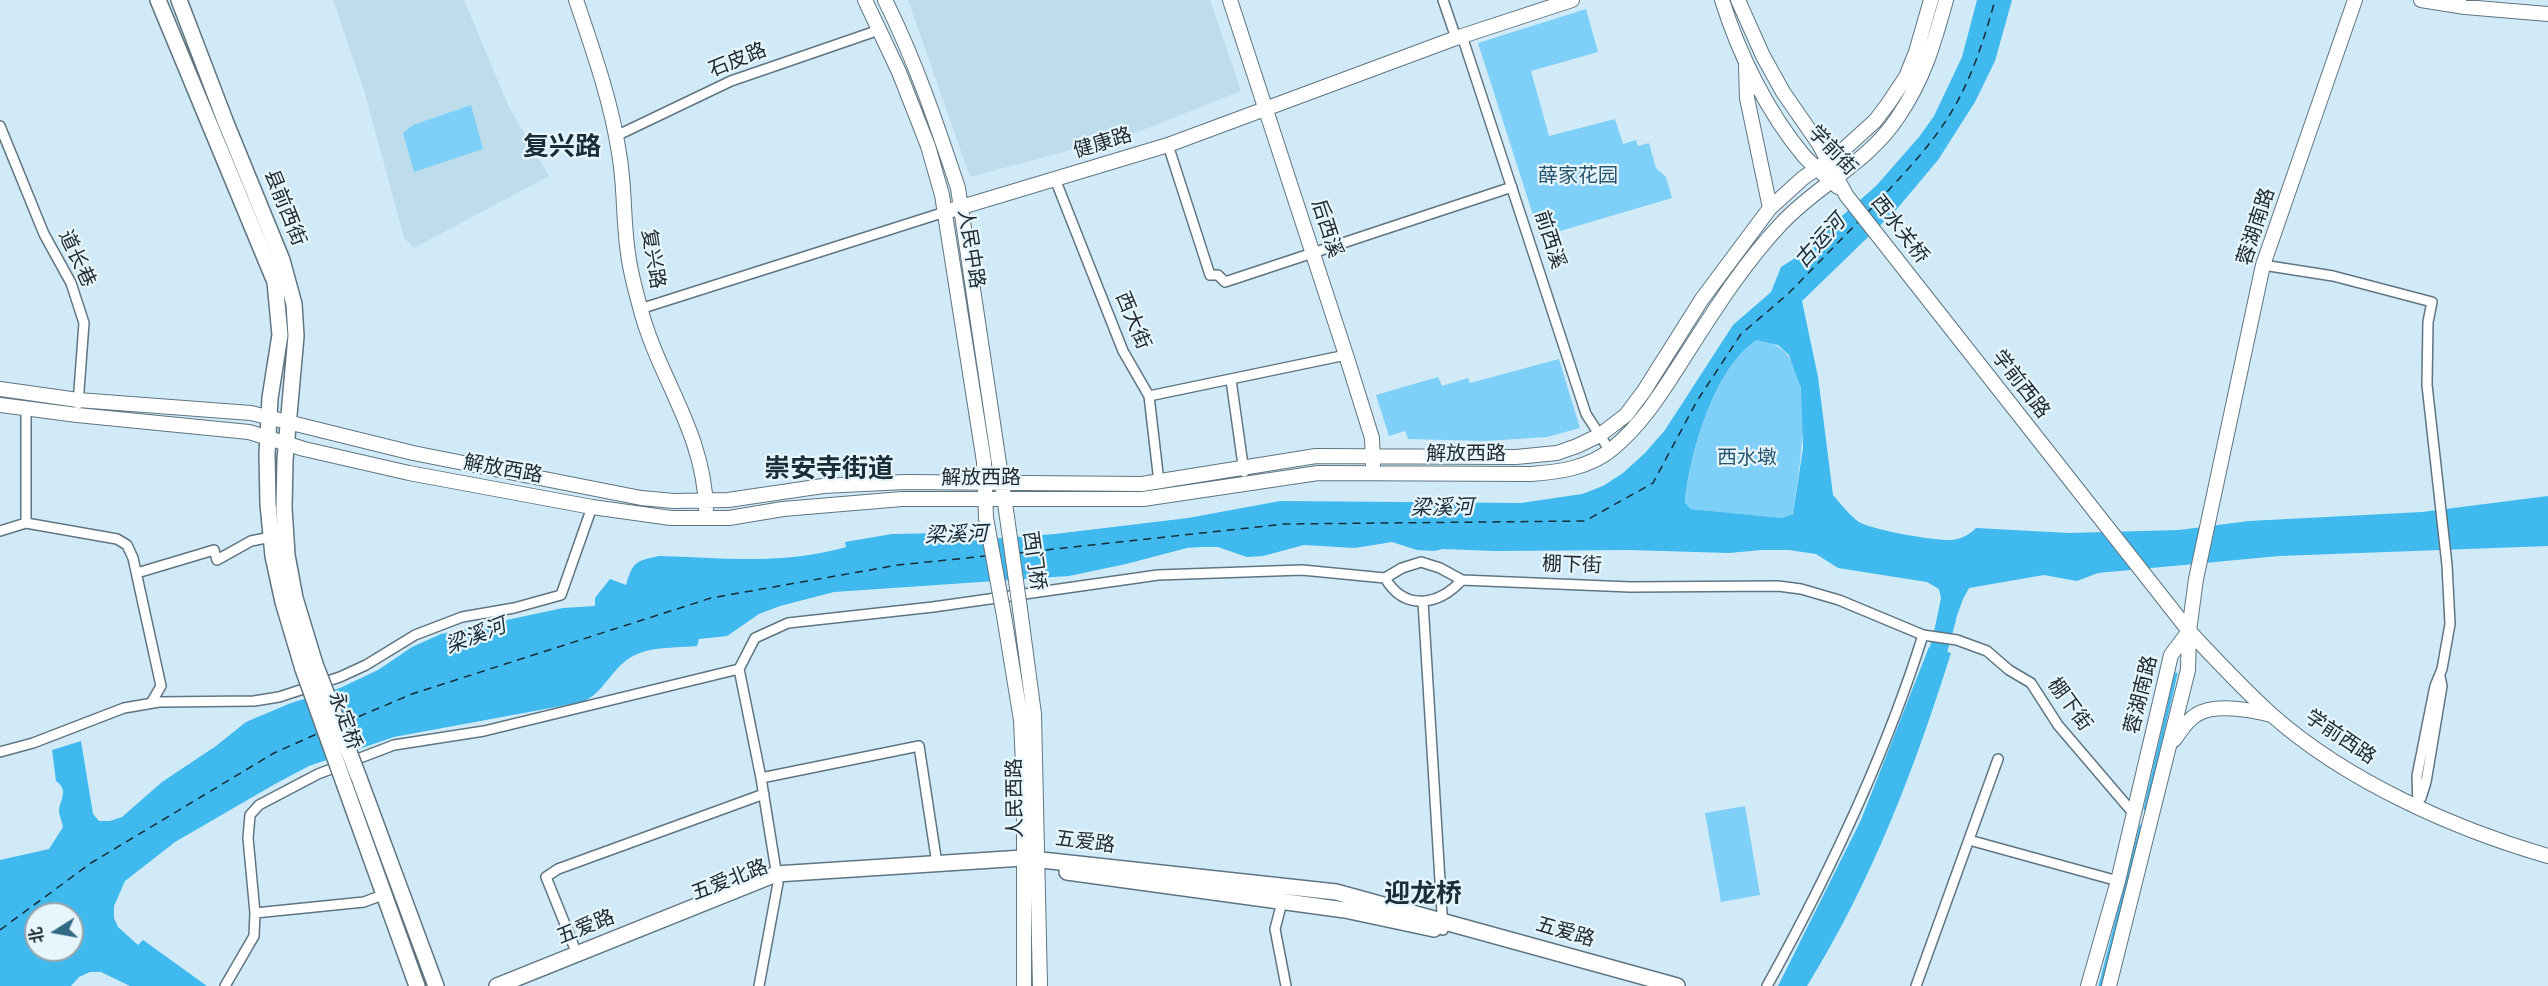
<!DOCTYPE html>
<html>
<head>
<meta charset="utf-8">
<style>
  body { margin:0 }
  #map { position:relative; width:2548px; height:986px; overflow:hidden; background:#d1eaf7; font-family:"Sofia Sans Condensed","Noto Sans SC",sans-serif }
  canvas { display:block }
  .north { position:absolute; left:24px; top:902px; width:60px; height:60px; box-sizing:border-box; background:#e7f5fd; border:2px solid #98a4ab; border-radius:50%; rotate:259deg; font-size:16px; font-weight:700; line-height:24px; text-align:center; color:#222b30 }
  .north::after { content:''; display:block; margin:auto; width:21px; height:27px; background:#326a84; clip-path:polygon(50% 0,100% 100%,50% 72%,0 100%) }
</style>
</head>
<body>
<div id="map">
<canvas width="2548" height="986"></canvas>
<div class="north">北</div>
</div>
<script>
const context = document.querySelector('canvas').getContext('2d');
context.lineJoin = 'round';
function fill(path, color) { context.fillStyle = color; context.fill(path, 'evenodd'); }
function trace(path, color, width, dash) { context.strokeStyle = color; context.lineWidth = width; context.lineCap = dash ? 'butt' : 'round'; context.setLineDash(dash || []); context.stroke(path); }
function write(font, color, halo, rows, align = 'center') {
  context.font = font + ' "Sofia Sans Condensed","Noto Sans SC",sans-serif'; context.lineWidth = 4.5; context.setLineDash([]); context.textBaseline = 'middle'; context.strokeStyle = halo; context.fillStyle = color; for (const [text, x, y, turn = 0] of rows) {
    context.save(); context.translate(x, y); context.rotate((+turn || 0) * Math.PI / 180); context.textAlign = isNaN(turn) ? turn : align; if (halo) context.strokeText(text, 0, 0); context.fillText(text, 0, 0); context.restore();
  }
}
fill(new Path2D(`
  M 333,0 L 464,0 L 509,107 L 549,176 L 414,248 L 404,238 L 364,90 Z
  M 908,0 L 1210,0 L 1241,91 L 1138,132 L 970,177 Z`), '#bddded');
fill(new Path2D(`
  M 1586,9 L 1598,52 L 1531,71 L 1549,136 L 1615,119 L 1623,144 L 1636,140 L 1638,146 L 1649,143 L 1656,168 L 1666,177 L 1672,198 L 1540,237 L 1478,43 Z
  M 471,105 L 483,149 L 414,172 L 403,133 L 413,125 Z
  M 1757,340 C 1826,345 1798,466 1794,510 L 1791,516 L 1782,518 L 1691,509 L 1685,504 C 1689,455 1714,367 1757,340 Z
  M 1559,359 L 1580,428 L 1547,437 L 1486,441 L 1408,439 L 1405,431 L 1389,436 L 1376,395 L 1438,377 L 1442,386 L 1468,378 L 1470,383 Z
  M 1745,806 L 1760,895 L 1721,902 L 1705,813 Z`), '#7fd0f8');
fill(new Path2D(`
  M 1977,0 L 2012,0 L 1995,61 L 1975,102 L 1938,160 L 1896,210 L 1802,301 L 1818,377 L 1833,495 C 1841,504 1849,515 1859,522 C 1872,530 1935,541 1951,540 C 1962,539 1969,535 1976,528 L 2069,533 L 2179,530 L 2249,521 L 2422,512 L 2548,496 L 2548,546 L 2279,556 L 2098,573 L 2077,581 L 2044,575 L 1969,588 L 1963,599 L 1950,635 L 1934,632 L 1941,598 L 1939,589 L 1927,582 L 1838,568 L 1816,554 L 1789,550 L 1761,550 L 1729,553 L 1629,550 L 1494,551 L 1443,549 L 1434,551 L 1417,550 L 1392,542 L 1355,548 L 1304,545 L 1263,556 L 1247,557 L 1218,547 L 1201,547 L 1187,548 L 1126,564 L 1069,576 L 834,592 L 780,606 L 759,614 L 727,636 L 699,639 L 697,646 C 668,649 639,644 617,669 C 606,681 598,695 583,702 L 394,737 L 309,766 L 275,784 L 175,842 L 125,881 L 114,906 L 114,918 L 118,927 L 138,945 L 143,940 L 207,986 L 130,986 L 101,972 L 90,972 L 79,977 L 71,986 L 0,986 L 0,860 L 49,849 L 63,827 C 62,822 60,817 59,812 C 59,800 70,791 56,781 L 52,750 L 81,741 L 93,814 L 99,821 L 110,821 L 122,817 L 162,782 L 216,746 L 246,722 L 291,703 L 340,688 L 378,670 L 412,647 L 441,634 L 563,608 L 595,606 L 595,598 L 610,579 L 626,585 C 633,562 635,561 659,556 C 722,558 785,565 846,547 L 845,542 L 892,534 L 947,533 L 949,542 L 1055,534 L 1188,518 L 1280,501 L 1521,503 L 1582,494 L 1603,486 L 1623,473 L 1645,453 L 1665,430 L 1733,325 L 1771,292 L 1781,267 L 1814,246 L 1835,222 L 1876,186 L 1919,137 L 1934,116 L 1962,57 ZM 1757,340 L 1778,345 L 1789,355 L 1801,388 L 1803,448 L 1793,514 L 1782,518 L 1691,509 L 1685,503 C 1689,455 1714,367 1757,340 ZM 36,914 L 72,914 L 72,950 L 36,950 Z
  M 1929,647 L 1951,653 C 1915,768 1871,883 1807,986 L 1778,986 L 1861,820 Z`), '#3fb9ee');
trace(new Path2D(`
  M 2145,809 L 2176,674
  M 2100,986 L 2141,826`), '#3fb9ee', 3);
trace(new Path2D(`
  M 1932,673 L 1947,619`), '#3fb9ee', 18);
trace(new Path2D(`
  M 1868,212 C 1896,182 1927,151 1949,116 C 1971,81 1984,40 1995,0
  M 1018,553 L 1285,524 L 1585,521 L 1653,483 L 1697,401 L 1741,334 L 1788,294 L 1858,222
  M 346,722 L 412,694 L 711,598 L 898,565 L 986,556
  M 0,930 L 91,863 L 274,753 L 319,733`), '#182c36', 1.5, [8, 6]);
const street = new Path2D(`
  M 1443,0 L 1456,38
  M 1462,36 L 1586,414 L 1610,451
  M 0,126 L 44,234 L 71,283 L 84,323 L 78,404
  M 616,136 L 731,81 L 879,30
  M 1168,145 L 1210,275 L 1218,275 L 1225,282 L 1512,187
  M 1055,179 L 1123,351 L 1149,396 L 1159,482
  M 2263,265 L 2333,276 L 2432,302 L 2428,322 L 2427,385 L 2447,565 L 2450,624 L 2442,669 L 2435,686 L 2417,776 L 2418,807
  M 640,309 L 945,212
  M 1231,380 L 1244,472
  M 1149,396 L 1346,355
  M 26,408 L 26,523
  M 0,531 L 26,523 L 117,539 L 127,545 L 133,558 L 161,686 L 151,703
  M 137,573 L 214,550 L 217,560 L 251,541 L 271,537
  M 1385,578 C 1405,612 1439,605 1462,580
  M 1423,602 L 1443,930
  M 739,669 L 761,778 L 778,883 L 759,986
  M 0,752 L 33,743 L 124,708 L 159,702 L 254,701 L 279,697 L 340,677 L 366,665 L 415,635 L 462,617 L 514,608 L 561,595 L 592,507
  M 761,778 L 919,746 L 937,864
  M 2421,798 L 2426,782 L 2442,686 L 2440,677
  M 1969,840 L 2118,881
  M 1282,902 L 1275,929 L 1286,986
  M 255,913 L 364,902 L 385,894
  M 577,954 L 546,877 L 558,869 L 764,794
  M 225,986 L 254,936 L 255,913 L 248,838 L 250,815 L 259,805 L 318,774 L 394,745 L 484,731 L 739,669 L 755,638 L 788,623 L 933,607 L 1158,575 L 1302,570 L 1385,578 L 1402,568 L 1421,562 L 1440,568 L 1462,580 L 1630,587 L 1778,586 L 1801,589 L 1839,600 L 1923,635 L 1957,640 L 1987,651 L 2009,670 L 2031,683 L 2058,725 L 2134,814
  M 1767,986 C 1829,874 1885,757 1923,635
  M 1916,986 L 1998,759`);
const secondary = new Path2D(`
  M 576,0 C 593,50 611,101 619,153 C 625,187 623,220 628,253 C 630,271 635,289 640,307 C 658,378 704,431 706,509
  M 865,0 L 899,72 L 928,146 L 942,195 L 984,462 L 986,518
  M 885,0 C 915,60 937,125 958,188 L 1007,517
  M 1230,0 L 1346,355 L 1372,438 L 1373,465
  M 1722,0 C 1739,54 1767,112 1804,156 C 1814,167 1827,177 1838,187
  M 1738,0 L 1763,56 L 1783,92 L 1819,144 L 1846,195 L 2189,631 C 2216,660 2243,689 2273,716 C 2347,781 2454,829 2548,856
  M 2421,0 L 2465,7 L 2548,14
  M 1746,66 L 1747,98 L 1770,208
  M 945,212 L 1168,145 L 1456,38 L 1572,0
  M 0,389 L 78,400 L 251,413 L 413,453 L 641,498 L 674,501 L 728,500 L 823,486 L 905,482 L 1142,484 L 1316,456 L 1516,457 L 1557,453 L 1577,446 L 1600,435 L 1626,415 L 1644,391 L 1702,299 L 1770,208 L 1803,178 L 1843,150 L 1875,121 L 1888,104 L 1906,77 L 1916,52 L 1931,0
  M 0,405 L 77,415 L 249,432 L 304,449 L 409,473 L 592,507 L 671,518 L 729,518 L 783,509 L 902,499 L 1143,499 L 1318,473 L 1531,474 C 1559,472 1589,468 1612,449 C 1644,423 1665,387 1687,353 C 1715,309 1745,262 1781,224 C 1817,185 1868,163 1898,117 C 1924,79 1934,43 1946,0
  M 1020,609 L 1034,714 L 1040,986
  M 1004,616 L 1021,720 L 1024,788 L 1024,986
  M 2174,740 C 2181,731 2186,721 2196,715 C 2214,703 2251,710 2271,715
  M 2088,986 L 2118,881 L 2171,655 L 2189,631
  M 2109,986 L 2188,670 L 2189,631 L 2196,579 L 2263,265 L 2355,0`);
const primary = new Path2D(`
  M 158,0 L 275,282 L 280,335 L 270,398 L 267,454 L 268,504 L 273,556 L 283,602 L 303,669
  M 179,0 L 226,123 L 282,260 L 294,304 L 296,336 L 285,460 L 284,508 L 287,555 L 295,598 L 315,664
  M 359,778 L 436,986
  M 345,786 L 417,986
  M 1067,872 L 1345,910 L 1434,929
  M 497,986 L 776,874 L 1023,858 L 1336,892 L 1677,986`);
trace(street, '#5f7581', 12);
trace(secondary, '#5f7581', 16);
trace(primary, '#5f7581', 18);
trace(street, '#fff', 9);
trace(secondary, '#fff', 14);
trace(primary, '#fff', 15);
const secondaryBridge = new Path2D(`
  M 1007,517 L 1020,609
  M 986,518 L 1004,616`);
const primaryBridge = new Path2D(`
  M 315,664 L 359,778
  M 303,669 L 345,786`);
trace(secondaryBridge, '#5f7581', 16, []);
trace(primaryBridge, '#5f7581', 18, []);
trace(secondaryBridge, '#fff', 14);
trace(primaryBridge, '#fff', 15);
write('20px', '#222b30', '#e7f5fd', [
  ["石皮路",738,61,-22],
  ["健康路",1103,144,-17],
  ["学前街",1832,151,46],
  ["县前西街",284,208,68],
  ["蓉湖南路",2257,227,-72],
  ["后西溪",1326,229,72],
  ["西水关桥",1899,230,52],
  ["前西溪",1549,240,72],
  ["人民中路",970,249,81],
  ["道长巷",76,259,65],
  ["复兴路",652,259,81],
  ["西大街",1132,321,67],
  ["学前西路",2020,385,52],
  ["解放西路",1466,455],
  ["解放西路",503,470,10],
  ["解放西路",981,479],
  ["西门桥",1033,561,82],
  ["棚下街",1572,566,2],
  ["蓉湖南路",2142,695,-76],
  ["棚下街",2069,705,54],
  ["永定桥",344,721,70],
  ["学前西路",2340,738,34],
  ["人民西路",1016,798,-91],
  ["五爱路",1085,843,7],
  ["五爱北路",730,881,-21],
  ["五爱路",586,928,-22],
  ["五爱路",1565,933,16]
]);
write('20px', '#27576e', '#e7f5fd', [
  ["薛家花园",1578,177],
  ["西水墩",1747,459]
]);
write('italic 21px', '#182c36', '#e7f5fd', [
  ["古运河",1821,242,-48],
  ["梁溪河",1442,509,-1],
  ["梁溪河",956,536,-2],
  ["梁溪河",476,637,-21]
]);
write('bold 26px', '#1a2e38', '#e7f5fd', [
  ["复兴路",562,148],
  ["崇安寺街道",829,470],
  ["迎龙桥",1423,895]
]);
</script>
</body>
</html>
